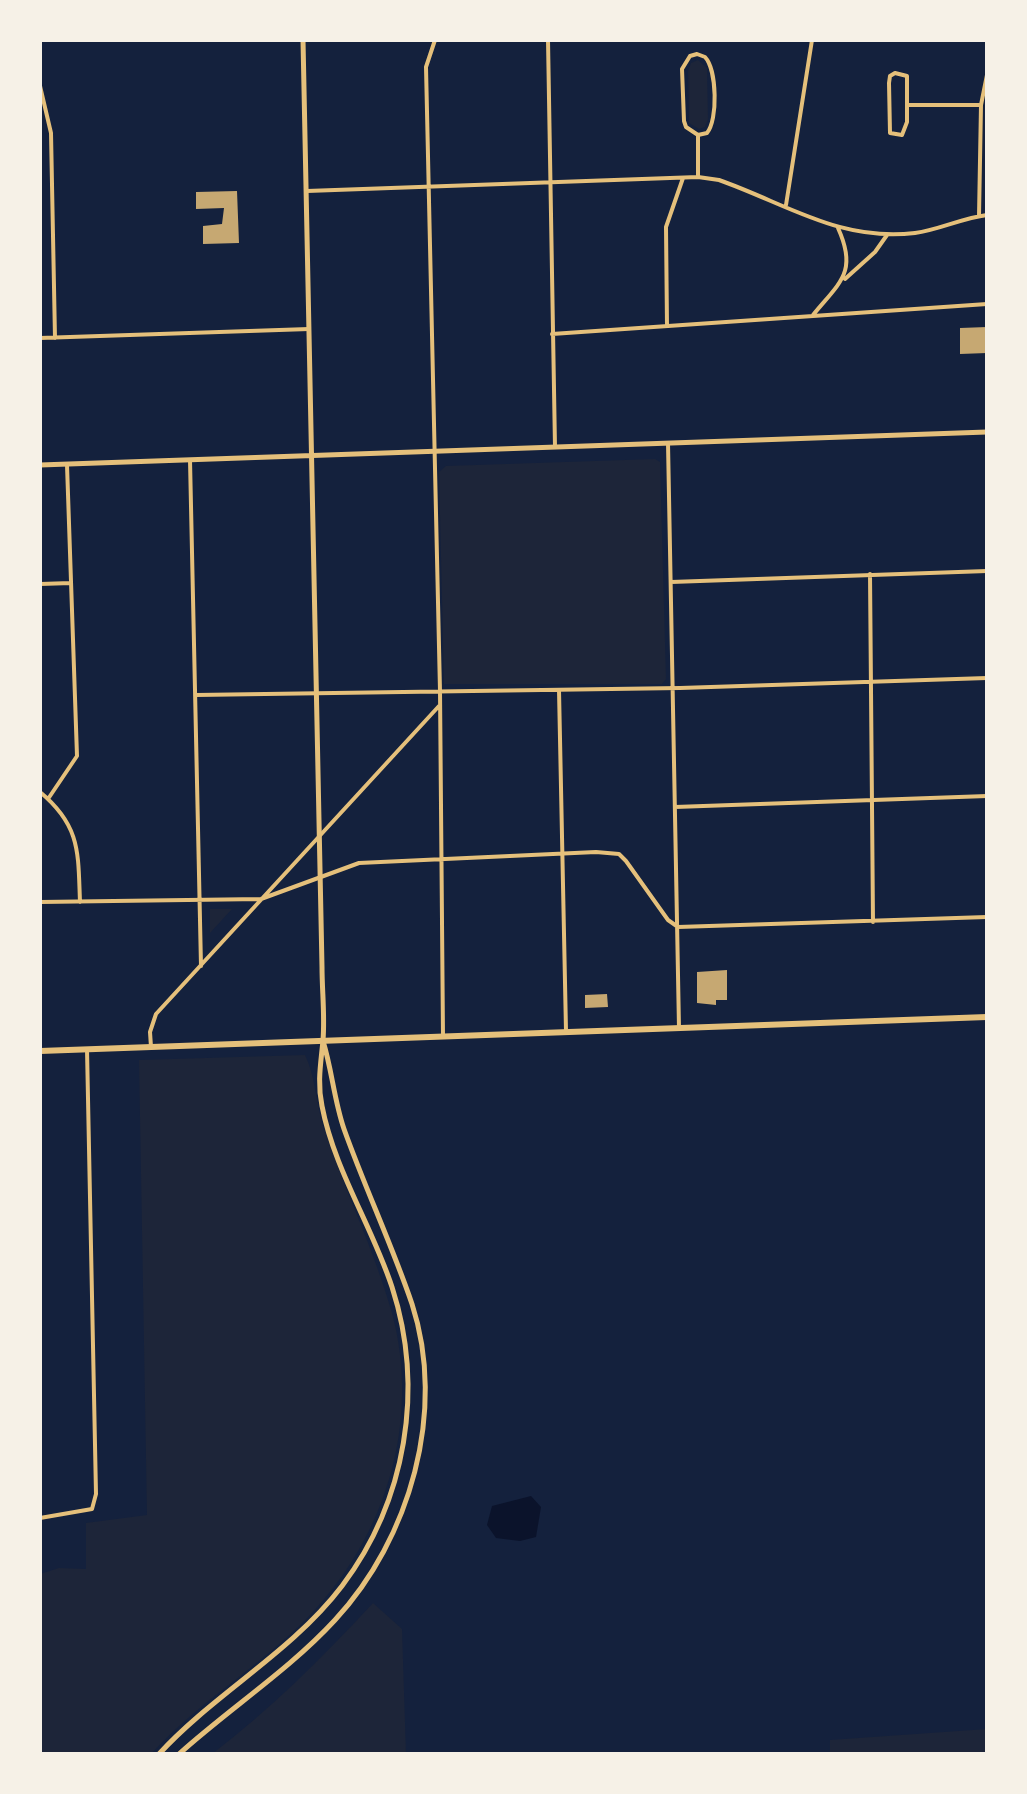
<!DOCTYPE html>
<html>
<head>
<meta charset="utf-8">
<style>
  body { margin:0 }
  #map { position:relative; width:1027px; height:1794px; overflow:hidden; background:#14213d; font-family:"Varela Round",sans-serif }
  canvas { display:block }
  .frame { position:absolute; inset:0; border:42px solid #f6f1e7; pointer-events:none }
</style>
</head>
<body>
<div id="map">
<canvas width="1027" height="1794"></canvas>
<div class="frame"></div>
</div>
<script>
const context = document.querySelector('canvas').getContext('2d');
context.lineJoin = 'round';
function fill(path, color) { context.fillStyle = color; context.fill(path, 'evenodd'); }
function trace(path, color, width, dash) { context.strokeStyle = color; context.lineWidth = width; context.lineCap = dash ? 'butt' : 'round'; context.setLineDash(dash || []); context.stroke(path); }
fill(new Path2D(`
  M 698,60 L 707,68 L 708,119 L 705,127 L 699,129 L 689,123 L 688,71 L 691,63 Z
  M 655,459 L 660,462 L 666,679 L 662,684 L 444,684 L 439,472 L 446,466 Z
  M 210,909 L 232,909 L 210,933 Z
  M 305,1055 C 315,1075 316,1102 323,1126 C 344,1189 374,1249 392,1313 C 421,1421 386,1536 310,1615 C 261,1666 198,1702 151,1754 L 40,1754 L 40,1574 L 59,1568 L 86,1569 L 86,1523 L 147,1515 L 139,1060 Z
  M 373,1603 L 402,1629 L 406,1754 L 212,1754 C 272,1708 322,1658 373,1603 Z
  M 987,1729 L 987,1754 L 830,1754 L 830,1740 Z`), '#1d2539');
fill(new Path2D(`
  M 531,1496 L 541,1507 L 536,1537 L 520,1541 L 496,1538 L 487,1525 L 492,1506 Z`), '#0b132b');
fill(new Path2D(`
  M 237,191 L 239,243 L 203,244 L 203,226 L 222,224 L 224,208 L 196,209 L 196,192 Z
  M 987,327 L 987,353 L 960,354 L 960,328 Z
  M 727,970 L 727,1000 L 716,1000 L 716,1005 L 697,1003 L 697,972 Z
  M 607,994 L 608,1007 L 585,1008 L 585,995 Z`), '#c6a872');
trace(new Path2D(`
  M 435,40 L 426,67 L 440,691 L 443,1036
  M 548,40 L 555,447
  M 697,54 L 705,57 C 717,70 718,120 707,133 L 698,135 L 686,127 L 684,121 L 682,69 L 690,56 Z
  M 895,73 L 907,76 L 907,122 L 902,135 L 890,133 L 889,83 L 890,76 Z
  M 40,86 L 51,133 L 55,338
  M 908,105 L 981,105
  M 698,135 L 698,176
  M 307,191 L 698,177 L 719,180 C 787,204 840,242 915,233 C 939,230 962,218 987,215
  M 786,205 L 812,40
  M 979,216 L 981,105 L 987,75
  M 845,279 L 875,252 L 887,235
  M 813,315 C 840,282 858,272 838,228
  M 667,326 L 666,227 L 683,178
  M 552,334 L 987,304
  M 40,338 L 309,329
  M 668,443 L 679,1028
  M 190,460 L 201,966
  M 870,574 L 873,922
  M 671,582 L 987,571
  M 40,584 L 71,583
  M 559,690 L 566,1031
  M 196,695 L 680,688 L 987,678
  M 40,792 C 81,826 78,853 80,902
  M 48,799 L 77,756 L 67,465
  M 675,807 L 987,796
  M 40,902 L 261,899 L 359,863 L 596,852 L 619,854 L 626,861 L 668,920 L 678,927 L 987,917
  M 151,1047 L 150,1032 L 156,1014 L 439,706
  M 40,1518 L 92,1509 L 96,1494 L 87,1049`), '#e5c07b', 4);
trace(new Path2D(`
  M 40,465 L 987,432
  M 159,1754 C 215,1693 291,1653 342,1586 C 406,1501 425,1389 392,1287 C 372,1226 334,1169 322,1106 C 317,1082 321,1063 323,1040 C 325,1016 322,991 322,967 L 303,40
  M 179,1754 C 230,1708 289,1670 335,1620 C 410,1539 447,1411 412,1304 C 392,1245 365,1188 344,1129 C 334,1100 332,1070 323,1041`), '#e5c07b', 5);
trace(new Path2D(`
  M 40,1051 L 987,1017`), '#e5c07b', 6);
</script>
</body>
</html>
